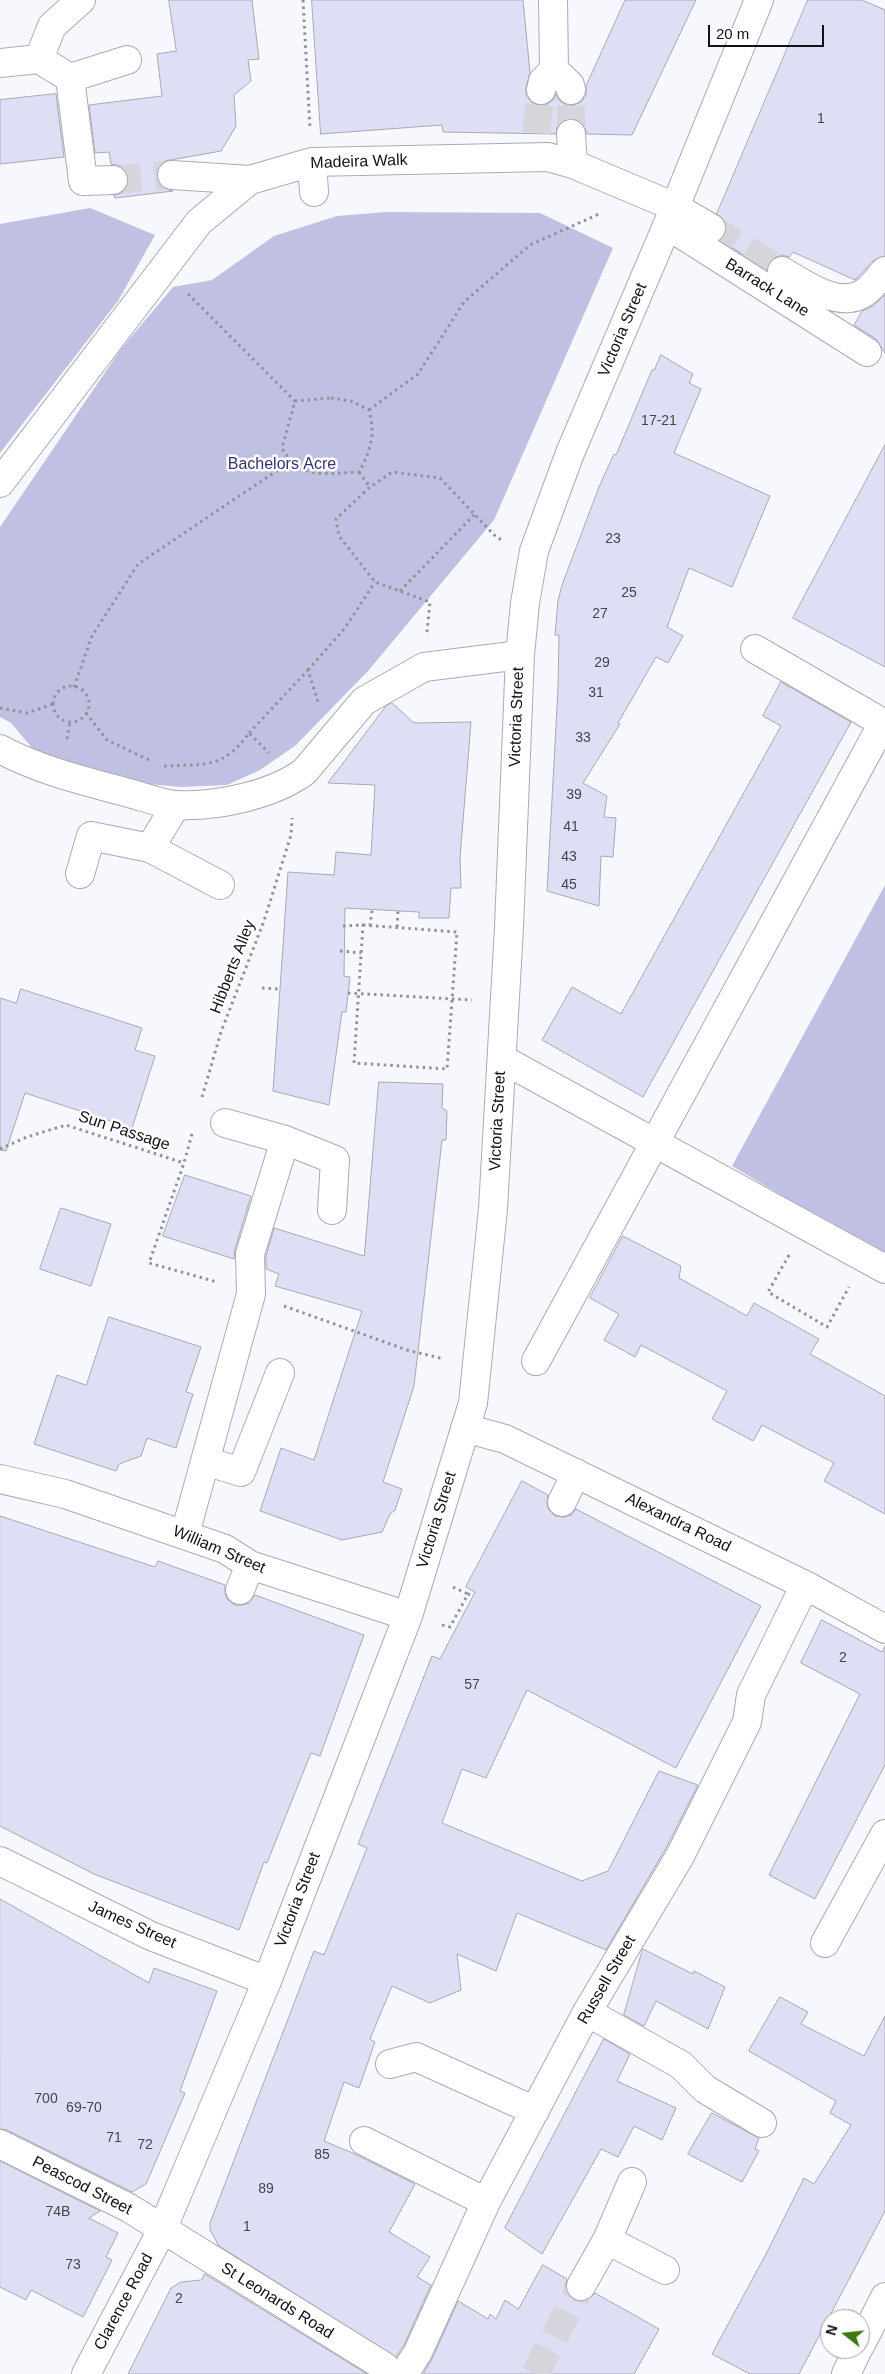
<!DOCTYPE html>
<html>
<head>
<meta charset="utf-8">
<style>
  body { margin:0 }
  #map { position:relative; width:885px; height:2374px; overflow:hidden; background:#f7f7fe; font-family:Helvetica,sans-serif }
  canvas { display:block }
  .north { position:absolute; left:820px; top:2309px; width:50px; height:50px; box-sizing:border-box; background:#fff; border:1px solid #a0a0a2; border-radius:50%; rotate:286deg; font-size:14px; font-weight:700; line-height:20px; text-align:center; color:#121216 }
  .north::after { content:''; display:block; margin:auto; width:18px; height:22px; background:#3d7913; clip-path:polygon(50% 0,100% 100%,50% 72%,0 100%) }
  .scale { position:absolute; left:708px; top:25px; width:116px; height:22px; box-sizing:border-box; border:2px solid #121216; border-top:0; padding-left:6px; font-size:15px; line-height:18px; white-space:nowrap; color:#121216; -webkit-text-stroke:4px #fff; paint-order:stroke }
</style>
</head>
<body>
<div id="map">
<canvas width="885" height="2374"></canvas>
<div class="north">N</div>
<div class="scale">20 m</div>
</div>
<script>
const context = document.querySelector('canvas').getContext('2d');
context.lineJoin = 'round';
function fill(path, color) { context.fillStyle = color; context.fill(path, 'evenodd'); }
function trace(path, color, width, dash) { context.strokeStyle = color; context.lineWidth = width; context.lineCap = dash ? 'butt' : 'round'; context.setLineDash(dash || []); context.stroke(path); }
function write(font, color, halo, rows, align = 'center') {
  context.font = font + ' Helvetica,sans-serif'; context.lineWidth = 5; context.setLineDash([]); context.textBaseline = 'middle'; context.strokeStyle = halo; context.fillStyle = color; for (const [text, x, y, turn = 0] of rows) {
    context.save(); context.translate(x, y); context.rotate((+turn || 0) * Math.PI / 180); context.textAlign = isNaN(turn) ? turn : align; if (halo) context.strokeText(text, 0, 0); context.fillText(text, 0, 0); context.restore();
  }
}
fill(new Path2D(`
  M 90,208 L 155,235 L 118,301 L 0,453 L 0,224 Z
  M 387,212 L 540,213 L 613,248 L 494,520 L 368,671 L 296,745 L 260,770 L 227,785 L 180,787 L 147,784 L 74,766 L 33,749 L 11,723 L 0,717 L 0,527 L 121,349 L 173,287 L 212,280 L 274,236 L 337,216 Z
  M 885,885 L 885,1257 L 732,1166 Z`), '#c0c0e2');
const building = new Path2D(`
  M 169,0 L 252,0 L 259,59 L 248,60 L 251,81 L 234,95 L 236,126 L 221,151 L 165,161 L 159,167 L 156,174 L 158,181 L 164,188 L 173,191 L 115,198 L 114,195 L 122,193 L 126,188 L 129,179 L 126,171 L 121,166 L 111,164 L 109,152 L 95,153 L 89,105 L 162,96 L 157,54 L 176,51 Z
  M 312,0 L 523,0 L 530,73 L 526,87 L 526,95 L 531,102 L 538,105 L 546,105 L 553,100 L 556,94 L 559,100 L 566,105 L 574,105 L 581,102 L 586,95 L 586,86 L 625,0 L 696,0 L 632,135 L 587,134 L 584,125 L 577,120 L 570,118 L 562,121 L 557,127 L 556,134 L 443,132 L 442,125 L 321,134 Z
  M 808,0 L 862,0 L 885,10 L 885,256 L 874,260 L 855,280 L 793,252 L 789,257 L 782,255 L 774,258 L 769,262 L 767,270 L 720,240 L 725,235 L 727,228 L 724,220 L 717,214 Z
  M 56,94 L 64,157 L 0,164 L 0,100 Z
  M 885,295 L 885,353 L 876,339 L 854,325 L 862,311 L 873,306 Z
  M 661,355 L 693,374 L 689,383 L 701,389 L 674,453 L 770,496 L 732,587 L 689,568 L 667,627 L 683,636 L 668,663 L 656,657 L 618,723 L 620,724 L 583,783 L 607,796 L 604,817 L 616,818 L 613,857 L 601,856 L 599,906 L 547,891 L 558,689 L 559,635 L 555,635 L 558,601 L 562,585 L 599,487 L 614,454 L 616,455 L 652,370 L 654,370 Z
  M 885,445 L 885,667 L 793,618 Z
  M 781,682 L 851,722 L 643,1097 L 542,1040 L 572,987 L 621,1014 L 781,726 L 763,716 Z
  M 392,703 L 414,723 L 471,722 L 460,858 L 461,888 L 451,888 L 449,918 L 419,918 L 419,912 L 345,908 L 344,976 L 350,977 L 346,1012 L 342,1012 L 329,1105 L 273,1091 L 288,872 L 334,875 L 336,852 L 371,855 L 375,785 L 328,783 L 386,706 Z
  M 21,989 L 142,1028 L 135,1050 L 155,1056 L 132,1128 L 25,1093 L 6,1151 L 0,1150 L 0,998 L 16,1003 Z
  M 379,1082 L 443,1084 L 442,1108 L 447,1111 L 446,1140 L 442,1140 L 414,1386 L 383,1482 L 402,1489 L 395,1510 L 390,1514 L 382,1532 L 342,1540 L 260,1511 L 281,1448 L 314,1460 L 362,1311 L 275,1286 L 279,1274 L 266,1269 L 266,1256 L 274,1228 L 364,1256 Z
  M 185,1175 L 251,1196 L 235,1249 L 234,1259 L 163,1236 Z
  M 61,1208 L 111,1224 L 91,1286 L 40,1269 Z
  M 623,1236 L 681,1266 L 679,1278 L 747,1316 L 754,1303 L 819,1339 L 810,1354 L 885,1396 L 885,1514 L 824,1481 L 834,1463 L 762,1425 L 753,1441 L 712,1419 L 727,1391 L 641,1345 L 635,1357 L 604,1340 L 619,1314 L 590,1298 Z
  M 109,1317 L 201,1347 L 186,1392 L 193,1394 L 176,1448 L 147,1438 L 141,1456 L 119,1464 L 116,1471 L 34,1444 L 57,1375 L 86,1385 Z
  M 522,1481 L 548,1495 L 547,1504 L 549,1510 L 555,1516 L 564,1517 L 571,1515 L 576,1509 L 761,1606 L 676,1768 L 527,1690 L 486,1778 L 462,1769 L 442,1823 L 582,1881 L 608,1871 L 659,1771 L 698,1785 L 666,1848 L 606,1950 L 517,1913 L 496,1971 L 457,1954 L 461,1990 L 430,2003 L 392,1986 L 370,2039 L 375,2042 L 359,2088 L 344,2082 L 324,2141 L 355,2154 L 415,2184 L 389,2232 L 430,2257 L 417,2277 L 431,2285 L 404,2345 L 396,2357 L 219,2246 L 210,2230 L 210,2223 L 314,1951 L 324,1955 L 367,1848 L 358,1844 L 432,1656 L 440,1659 L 475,1592 L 466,1587 Z
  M 0,1516 L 155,1567 L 158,1561 L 225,1585 L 225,1593 L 227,1599 L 235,1605 L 243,1605 L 249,1603 L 255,1595 L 364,1635 L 320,1756 L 311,1753 L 267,1863 L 264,1862 L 239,1930 L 94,1874 L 0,1826 Z
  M 822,1620 L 882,1652 L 885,1646 L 885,1765 L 815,1899 L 769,1875 L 860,1694 L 801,1663 Z
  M 0,1899 L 149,1983 L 154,1968 L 217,1991 L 180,2091 L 185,2093 L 146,2184 L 132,2192 L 7,2130 L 0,2129 Z
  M 643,1949 L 693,1974 L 694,1971 L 725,1987 L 708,2029 L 656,2001 L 644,2026 L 624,2015 Z
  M 780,1997 L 808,2012 L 801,2024 L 864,2056 L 885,2016 L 885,2211 L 799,2374 L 750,2374 L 712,2354 L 766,2254 L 804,2178 L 814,2184 L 851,2125 L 830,2113 L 836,2101 L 749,2051 Z
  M 604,2039 L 630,2054 L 617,2081 L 676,2108 L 662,2140 L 634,2126 L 618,2157 L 601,2149 L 542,2254 L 505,2228 Z
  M 712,2113 L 759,2138 L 755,2149 L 759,2151 L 742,2182 L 688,2154 Z
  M 0,2161 L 100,2211 L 89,2218 L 118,2233 L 106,2257 L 112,2260 L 83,2317 L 31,2290 L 26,2300 L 0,2287 Z
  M 543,2265 L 567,2279 L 565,2286 L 567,2293 L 574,2300 L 581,2302 L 588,2300 L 595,2293 L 659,2329 L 634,2374 L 423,2374 L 432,2359 L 458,2301 L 488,2319 L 490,2314 L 496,2319 L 505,2300 L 518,2309 Z
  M 205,2274 L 367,2374 L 128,2374 L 171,2288 L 181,2282 L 201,2280 Z`);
fill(building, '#dedef5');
trace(building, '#a8a8b3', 1);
trace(new Path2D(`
  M 536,133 L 541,90
  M 571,134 L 571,90
  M 113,180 L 172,175
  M 711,228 L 782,271
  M 535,2374 L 581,2286`), '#d5d5db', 28, [28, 14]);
const minor = new Path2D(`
  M 39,59 L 52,26 L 81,0
  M 0,63 L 39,59 L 70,78 L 83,181 L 113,180
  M 554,70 L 570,85 L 571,90
  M 70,78 L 127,60
  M 541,90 L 543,81 L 554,70 L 553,0
  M 571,134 L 573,164
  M 312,162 L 314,192
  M 172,175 L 250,180
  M 667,225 L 867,352
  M 782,271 C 802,283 836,307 860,295 C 870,291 878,278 885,271
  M 0,483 L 199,222 L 250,180 L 312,162 L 548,157 L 573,164 L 675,207 L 711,228
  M 0,749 C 41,771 85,781 129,793 C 144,797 162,804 177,805 C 217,807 272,795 304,772 L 364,701 L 424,667 L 520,655
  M 150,848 L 176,805
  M 80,874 L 91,836 L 150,848 L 220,885
  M 502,1059 L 885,1269
  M 225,1123 L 285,1140 L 335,1160 L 332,1210
  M 536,1361 L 883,723 L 755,649
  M 465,1428 L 505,1439 L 805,1585 L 885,1629
  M 205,1461 L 241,1472 L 280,1373
  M 0,1479 L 65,1494 L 225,1549 L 250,1565 L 408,1616
  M 562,1502 L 576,1473
  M 185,1534 L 251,1294 L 250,1254 L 285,1140
  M 240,1590 L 250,1565
  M 0,1861 L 151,1936 L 267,1981
  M 825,1943 L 885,1834
  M 587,2012 L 681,2065 L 705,2089 L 762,2123
  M 390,2064 L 416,2057 L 535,2111
  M 364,2141 L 486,2202
  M 0,2144 L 129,2208 L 385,2367 L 390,2374
  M 607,2240 L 665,2270
  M 581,2286 L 607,2240 L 632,2182
  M 860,2346 L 885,2297
  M 86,2374 L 162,2230 L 267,1981 L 408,1616 L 473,1403 L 493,1209 L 509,927 L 520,655 L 525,603 L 534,551 L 570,453 L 675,207 L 759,0
  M 404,2374 L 418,2352 L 486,2202 L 587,2012 L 680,1856 L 747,1722 L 751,1695 L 805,1585
  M 846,2374 L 858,2349`);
trace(minor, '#ababb6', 30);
trace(new Path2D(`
  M 303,0 L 310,129
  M 188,294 L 295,401
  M 331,398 L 351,401 L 369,410 C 376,433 370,453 359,472 C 326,473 300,481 282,448 L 295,401 Z
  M 369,410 L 418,374 L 464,302 L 530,245 L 599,214
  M 359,472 L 370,487
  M 400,591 L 475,514
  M 427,632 L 430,602 L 375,582 L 339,536 L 336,519 L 370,487 L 392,472 L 440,478 L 497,538 L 503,540
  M 308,670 L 345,628 L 375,582
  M53 704a18 18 0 1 1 36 0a18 18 0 1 1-36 0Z
  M 74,687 L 92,636 L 138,564 L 290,462
  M 0,708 L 27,713 L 53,704
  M 86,713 L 107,740 L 151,761
  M 249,733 L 308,670 L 318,702
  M 67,739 L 70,722
  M 164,766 C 205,764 223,769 249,733 L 269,753
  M 363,925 L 457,932 L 447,1069 L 354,1063 Z
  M 343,926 L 363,925
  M 370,926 L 372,910
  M 397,927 L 398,911
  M 340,951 L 361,953
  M 262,988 L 279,989
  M 348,993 L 472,1000
  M 202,1097 L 221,1032 L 264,921 L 291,835 L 292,818
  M 192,1134 L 184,1163 L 149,1263 L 217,1282
  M 0,1149 L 27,1137 L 66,1125 L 184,1163
  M 789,1255 L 768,1292 L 827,1327 L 849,1287
  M 284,1306 L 407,1350 L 444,1359
  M 453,1587 L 468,1594
  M 442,1625 L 450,1627 L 468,1594 L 473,1596`), '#919197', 3, [2.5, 4]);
trace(minor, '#fff', 28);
write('14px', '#45454e', null, [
  ["1",821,119],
  ["17-21",659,421],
  ["23",613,539],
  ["25",629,593],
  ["27",600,614],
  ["29",602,663],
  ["31",596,693],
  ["33",583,738],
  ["39",574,795],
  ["41",571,827],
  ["43",569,857],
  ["45",569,885],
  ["2",843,1658],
  ["57",472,1685],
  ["700",46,2099],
  ["69-70",84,2108],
  ["71",114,2138],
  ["72",145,2145],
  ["85",322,2155],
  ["89",266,2189],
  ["74B",58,2212],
  ["1",247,2227],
  ["73",73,2265],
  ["2",179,2299]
]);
write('16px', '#121216', '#fff', [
  ["Madeira Walk",359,162,-2],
  ["Barrack Lane",767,288,32],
  ["Victoria Street",623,330,-67],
  ["Victoria Street",517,717,-88],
  ["Hibberts Alley",233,967,-69],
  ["Victoria Street",498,1121,-87],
  ["Sun Passage",124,1131,18],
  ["Victoria Street",437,1520,-73],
  ["Alexandra Road",678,1523,26],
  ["William Street",219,1550,23],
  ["Victoria Street",298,1900,-69],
  ["James Street",132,1925,24],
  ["Russell Street",607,1980,-60],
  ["Peascod Street",82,2186,27],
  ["St Leonards Road",277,2301,32],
  ["Clarence Road",124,2302,-62]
]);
write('16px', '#3a3172', '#fff', [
  ["Bachelors Acre",282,465]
]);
</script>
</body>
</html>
